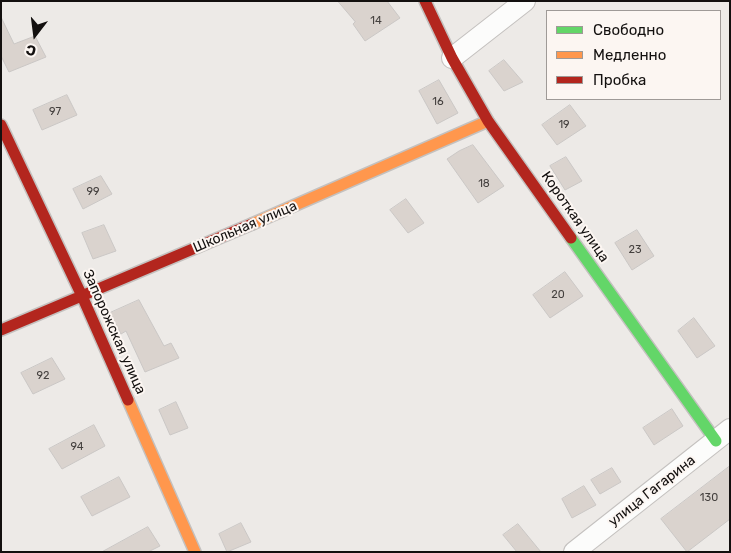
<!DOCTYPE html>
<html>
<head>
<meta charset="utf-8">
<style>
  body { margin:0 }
  #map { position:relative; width:731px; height:553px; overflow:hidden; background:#edeae7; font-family:Rubik,sans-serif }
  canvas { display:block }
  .frame { position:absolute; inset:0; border:2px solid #13100f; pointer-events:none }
  .legend { position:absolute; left:546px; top:10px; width:175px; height:90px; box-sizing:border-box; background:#fcf6f2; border:1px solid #9f9a97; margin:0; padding:6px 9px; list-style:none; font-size:15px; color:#13100f }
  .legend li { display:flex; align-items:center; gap:10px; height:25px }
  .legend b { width:25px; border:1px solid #9f9a97 }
  .north { position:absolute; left:10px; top:10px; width:50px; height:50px; -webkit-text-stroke:4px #fcf6f2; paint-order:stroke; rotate:195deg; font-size:14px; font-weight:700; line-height:20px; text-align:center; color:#13100f }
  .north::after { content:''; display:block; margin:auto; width:18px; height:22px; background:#13100f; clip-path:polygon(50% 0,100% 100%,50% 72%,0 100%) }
</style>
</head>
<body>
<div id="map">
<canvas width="731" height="553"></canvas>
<div class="frame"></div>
<ul class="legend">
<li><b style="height:6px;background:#63d668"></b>Свободно</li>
<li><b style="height:6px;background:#ff974d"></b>Медленно</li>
<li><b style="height:6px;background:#b3261e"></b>Пробка</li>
</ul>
<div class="north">С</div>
</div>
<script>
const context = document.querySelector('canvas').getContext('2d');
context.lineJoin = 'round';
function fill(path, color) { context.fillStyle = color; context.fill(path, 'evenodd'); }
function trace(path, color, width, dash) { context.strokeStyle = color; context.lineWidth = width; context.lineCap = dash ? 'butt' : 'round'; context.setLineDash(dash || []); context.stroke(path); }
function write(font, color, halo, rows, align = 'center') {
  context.font = font + ' Rubik,sans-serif'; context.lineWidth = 4; context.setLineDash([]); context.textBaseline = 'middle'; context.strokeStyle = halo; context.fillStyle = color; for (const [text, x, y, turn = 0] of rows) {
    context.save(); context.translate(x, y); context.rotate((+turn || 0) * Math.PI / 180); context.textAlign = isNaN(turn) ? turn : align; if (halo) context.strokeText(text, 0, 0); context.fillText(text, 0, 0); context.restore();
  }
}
const building = new Path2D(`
  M 338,1 L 387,1 L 400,18 L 365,41 L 353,24 L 355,22 Z
  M 1,17 L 14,44 L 35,36 L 46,57 L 9,72 L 1,56 Z
  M 504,60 L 523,82 L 504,91 L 489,71 Z
  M 439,80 L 458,113 L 437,124 L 419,91 Z
  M 67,95 L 77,115 L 42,130 L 33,110 Z
  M 570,105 L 586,126 L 557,145 L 542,125 Z
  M 473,145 L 504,186 L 478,203 L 447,159 L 459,151 Z
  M 566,157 L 582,181 L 565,190 L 550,166 Z
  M 101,176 L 112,194 L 83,209 L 73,189 Z
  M 406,199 L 424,223 L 408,233 L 390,210 Z
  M 104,225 L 116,251 L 93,259 L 82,233 Z
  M 637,230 L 654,256 L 632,270 L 615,243 Z
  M 565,272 L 583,296 L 550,318 L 533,295 Z
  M 139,300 L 164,346 L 171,343 L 179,358 L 145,372 L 126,331 L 121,334 L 110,313 Z
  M 694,318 L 715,346 L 697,358 L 678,331 Z
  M 52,358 L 65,379 L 33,394 L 21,373 Z
  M 176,402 L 188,428 L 170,435 L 159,410 Z
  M 672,409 L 683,426 L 654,445 L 643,428 Z
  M 94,425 L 105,446 L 62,469 L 49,449 Z
  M 730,466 L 730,519 L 687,552 L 661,519 Z
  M 612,468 L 621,482 L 600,494 L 591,480 Z
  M 119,477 L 130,497 L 92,516 L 81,497 Z
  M 584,486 L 596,505 L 572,518 L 562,499 Z
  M 241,523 L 251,542 L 227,552 L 219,534 Z
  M 518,524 L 541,552 L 517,552 L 503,535 Z
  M 148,527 L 160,546 L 148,552 L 102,552 Z`);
fill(building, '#dad3ce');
trace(building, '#cac7c5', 1);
const street = new Path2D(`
  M 452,58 L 525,1
  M 574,552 L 730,429`);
const fast = new Path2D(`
  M 571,238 L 716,441`);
const slow = new Path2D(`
  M 252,224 L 488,121
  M 128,400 L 195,552`);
const jam = new Path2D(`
  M 425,1 L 452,58 L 488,121 L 571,238
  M 1,125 L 82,296 L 128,400
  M 1,330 L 252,224`);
trace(street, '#c4c1bf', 22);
trace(fast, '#c4c1bf', 14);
trace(slow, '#c4c1bf', 14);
trace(jam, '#c4c1bf', 14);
trace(street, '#fcfcfb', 20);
trace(fast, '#63d668', 11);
trace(slow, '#ff974d', 11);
trace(jam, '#b3261e', 11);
write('11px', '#45413f', null, [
  ["14",376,21],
  ["16",438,102],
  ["97",55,112],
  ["19",564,125],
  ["18",484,184],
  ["99",93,192],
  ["23",635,250],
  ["20",558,295],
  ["92",43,376],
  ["94",77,447],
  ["130",709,498]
]);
write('14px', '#13100f', '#fcf6f2', [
  ["Короткая улица",575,217,55],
  ["Школьная улица",245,227,-23],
  ["Запорожская улица",114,332,66],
  ["улица Гагарина",652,491,-38]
]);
</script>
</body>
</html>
